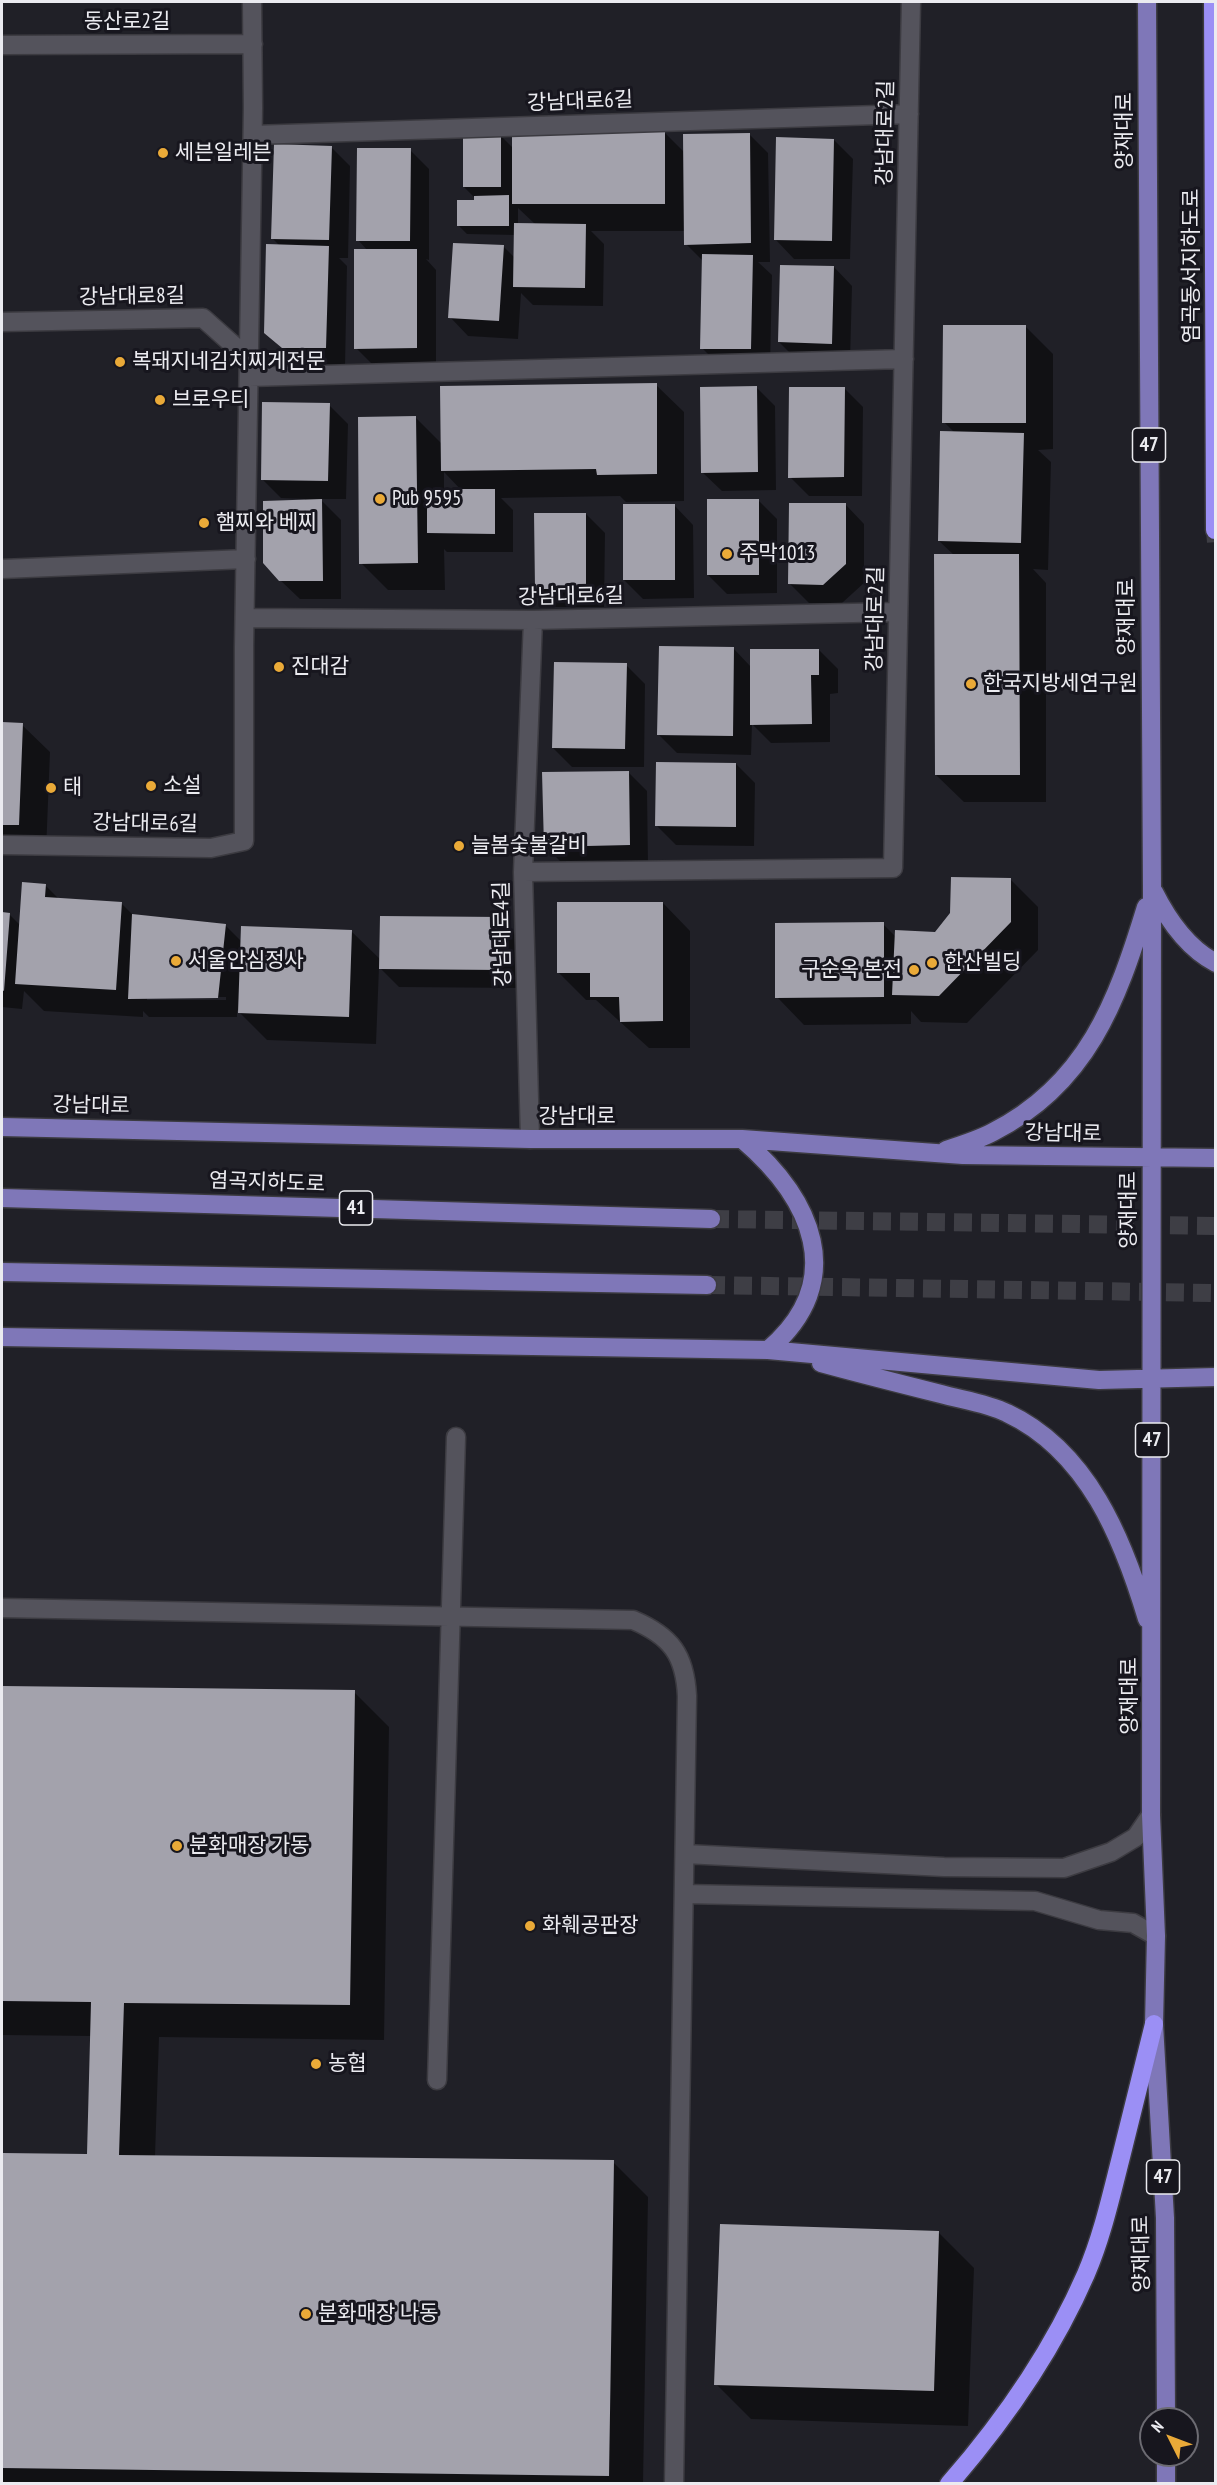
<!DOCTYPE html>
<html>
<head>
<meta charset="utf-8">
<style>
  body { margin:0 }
  #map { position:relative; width:1217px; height:2485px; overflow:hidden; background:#202027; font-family:"PT Sans Narrow",sans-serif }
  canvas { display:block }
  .frame { position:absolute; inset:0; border:3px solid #ebebf0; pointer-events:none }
  .north { position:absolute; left:1139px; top:2407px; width:60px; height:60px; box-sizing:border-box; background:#17161e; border:2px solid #6c6b72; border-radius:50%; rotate:312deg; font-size:16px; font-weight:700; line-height:24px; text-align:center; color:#ebebf0 }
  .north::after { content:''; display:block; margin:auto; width:21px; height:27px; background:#eaaa38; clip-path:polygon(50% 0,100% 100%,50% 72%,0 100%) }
</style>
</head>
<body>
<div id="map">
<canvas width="1217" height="2485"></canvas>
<div class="frame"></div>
<div class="north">N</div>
</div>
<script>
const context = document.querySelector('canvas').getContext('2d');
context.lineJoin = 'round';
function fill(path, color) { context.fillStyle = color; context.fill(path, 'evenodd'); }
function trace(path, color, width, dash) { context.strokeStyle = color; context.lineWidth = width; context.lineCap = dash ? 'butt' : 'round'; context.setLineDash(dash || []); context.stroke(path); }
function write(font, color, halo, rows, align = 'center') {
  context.font = font + ' "PT Sans Narrow","Noto Sans KR",sans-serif'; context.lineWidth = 6; context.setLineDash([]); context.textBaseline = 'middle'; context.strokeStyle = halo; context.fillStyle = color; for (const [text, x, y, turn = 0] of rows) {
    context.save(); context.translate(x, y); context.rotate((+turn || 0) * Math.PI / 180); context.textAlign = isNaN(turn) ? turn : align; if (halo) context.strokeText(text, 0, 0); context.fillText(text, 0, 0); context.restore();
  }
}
fill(new Path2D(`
  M 665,133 L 685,153 L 749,134 L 768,153 L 770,262 L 758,262 L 772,275 L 770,368 L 721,367 L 702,348 L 704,262 L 686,244 L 686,231 L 591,231 L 604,244 L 603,306 L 533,305 L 521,293 L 518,339 L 468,336 L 450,317 L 504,247 L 515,258 L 515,235 L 467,234 L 458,225 L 475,202 L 475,198 L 464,187 L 500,135 L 514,149 ZM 518,208 L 535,224 L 518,224 Z
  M 834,140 L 853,159 L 850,259 L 794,259 L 776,240 Z
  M 331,147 L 350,166 L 348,258 L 339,258 L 347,266 L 345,367 L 302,366 L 265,332 L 280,246 L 272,238 Z
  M 410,150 L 429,169 L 429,260 L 426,259 L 436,270 L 436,366 L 375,367 L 356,348 L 368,251 L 358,240 Z
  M 834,267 L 852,286 L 850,362 L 798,361 L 779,342 Z
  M 1026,327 L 1053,354 L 1053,449 L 1038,450 L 1051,462 L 1048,570 L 1033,569 L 1046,583 L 1046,802 L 964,802 L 936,775 L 954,555 L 939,541 L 955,433 L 944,422 Z
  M 656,385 L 684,412 L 684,501 L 626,502 L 620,496 L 501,498 L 513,510 L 513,552 L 447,552 L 444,549 L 445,590 L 388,590 L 361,563 L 416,418 L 442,444 ZM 444,472 L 462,491 L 444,491 Z
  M 756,387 L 775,406 L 776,490 L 722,491 L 703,473 Z
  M 844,388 L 863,407 L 862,496 L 809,496 L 790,477 Z
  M 329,405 L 348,424 L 346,499 L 320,499 L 341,520 L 341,599 L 300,599 L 280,580 L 305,499 L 281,498 L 262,479 Z
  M 758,500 L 777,519 L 777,593 L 727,594 L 708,575 Z
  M 846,505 L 864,524 L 864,583 L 842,603 L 809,603 L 790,584 Z
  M 675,506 L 693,525 L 694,598 L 643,599 L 624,580 Z
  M 586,514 L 605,533 L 604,607 L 555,607 L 536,588 Z
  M 734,649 L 751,667 L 819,650 L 838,669 L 838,693 L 830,694 L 830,742 L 771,743 L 752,724 L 751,755 L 677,753 L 658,734 Z
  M 626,665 L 645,684 L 644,767 L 572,767 L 553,748 Z
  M 2,724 L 22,725 L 50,752 L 46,852 L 2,851 Z
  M 736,764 L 755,783 L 754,846 L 676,845 L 657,826 Z
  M 628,772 L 647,791 L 648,864 L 564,865 L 545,846 Z
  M 1010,879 L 1038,907 L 1038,950 L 967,1023 L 921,1022 L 911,1011 L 911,1024 L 804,1025 L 777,997 L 883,924 L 896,937 L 935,933 Z
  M 45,885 L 59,899 L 121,903 L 134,916 L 226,926 L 242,942 L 352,932 L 381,960 L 500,919 L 519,937 L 519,988 L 399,987 L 379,967 L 376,1044 L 267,1040 L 237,1010 L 237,1017 L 149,1017 L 143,1011 L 143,1017 L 44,1011 L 24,991 L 22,1009 L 2,1007 L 2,914 L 9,914 L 21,926 ZM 147,997 L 226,997 L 226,1000 L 147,1000 Z
  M 663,903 L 690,931 L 690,1048 L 649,1048 L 596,1000 L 586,1000 L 559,973 Z
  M 2,1688 L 354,1692 L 389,1727 L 384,2040 L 159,2037 L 155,2156 L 613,2162 L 648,2197 L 643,2484 L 2,2484 L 2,2155 L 89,2156 L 91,2036 L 2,2035 Z
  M 939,2233 L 974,2268 L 968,2426 L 751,2419 L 716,2384 Z`), '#0007');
fill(new Path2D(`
  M 512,131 L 665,131 L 665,204 L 512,204 Z
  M 750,133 L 751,243 L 684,245 L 683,134 Z
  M 463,134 L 501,134 L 501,187 L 463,187 Z
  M 776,137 L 834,139 L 832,241 L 774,240 Z
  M 274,144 L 332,146 L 329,240 L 271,239 Z
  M 357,148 L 411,148 L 410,241 L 356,241 Z
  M 509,195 L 509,226 L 457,226 L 457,200 L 474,200 L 474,196 Z
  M 514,223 L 586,224 L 585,288 L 513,287 Z
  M 453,243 L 504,245 L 499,321 L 448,318 Z
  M 266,244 L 329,246 L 326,348 L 282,348 L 264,333 Z
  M 354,249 L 417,249 L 417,348 L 354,349 Z
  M 702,254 L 753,255 L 751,349 L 700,349 Z
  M 780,265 L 834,266 L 832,344 L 778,342 Z
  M 943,325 L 1026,325 L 1026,423 L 942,423 Z
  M 657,383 L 657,474 L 597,475 L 596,469 L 441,471 L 440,386 Z
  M 757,386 L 758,472 L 701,473 L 700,387 Z
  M 789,387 L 845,387 L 844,477 L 788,478 Z
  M 262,402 L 330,403 L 328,481 L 261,480 Z
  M 416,416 L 418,563 L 359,564 L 358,417 Z
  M 940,431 L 1024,433 L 1021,543 L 938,541 Z
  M 427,489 L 495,489 L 495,534 L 427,533 Z
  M 322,499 L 323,581 L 279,581 L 263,563 L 263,501 Z
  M 707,499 L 759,499 L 759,575 L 707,575 Z
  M 789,503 L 846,503 L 846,564 L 823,585 L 788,584 Z
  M 623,504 L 675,504 L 675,580 L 623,580 Z
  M 534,513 L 586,513 L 586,589 L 535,589 Z
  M 934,554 L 1019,554 L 1020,775 L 935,775 Z
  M 659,646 L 734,647 L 733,736 L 657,735 Z
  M 750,649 L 819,649 L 819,675 L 811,675 L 812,724 L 750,725 Z
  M 554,662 L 627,663 L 625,749 L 552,748 Z
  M 2,722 L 23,723 L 19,825 L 2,825 Z
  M 656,762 L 736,763 L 736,827 L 655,826 Z
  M 629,771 L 630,845 L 544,847 L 542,772 Z
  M 951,877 L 1011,878 L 1011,922 L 939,996 L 892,995 L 895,930 L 935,932 L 950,913 Z
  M 22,882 L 46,884 L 45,897 L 122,902 L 116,990 L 15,984 Z
  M 557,902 L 663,902 L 663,1021 L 620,1022 L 619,997 L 590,997 L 590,973 L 557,973 Z
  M 2,912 L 10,913 L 4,991 L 2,990 Z
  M 132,914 L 226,924 L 218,998 L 128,999 Z
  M 380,916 L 501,917 L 501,970 L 379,969 Z
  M 884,922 L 884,997 L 775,998 L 775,923 Z
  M 241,926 L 352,930 L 349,1017 L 238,1013 Z
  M 2,1686 L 355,1690 L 350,2005 L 124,2003 L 119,2155 L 614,2160 L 609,2476 L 2,2468 L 2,2153 L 87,2154 L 91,2002 L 2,2001 Z
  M 720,2224 L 939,2231 L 934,2391 L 714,2385 Z`), '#a3a2ac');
trace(new Path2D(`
  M 711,1219 L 1216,1226
  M 707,1285 L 1216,1293`), '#3e3e45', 18, [18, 9]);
trace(new Path2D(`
  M 1215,530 L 1216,542`), '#3e3e45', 18, [18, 9]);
const minor = new Path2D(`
  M 2,45 L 253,44
  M 253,135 L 909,114
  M 2,322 L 203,318 L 249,359
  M 249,377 L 904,359
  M 2,569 L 246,559
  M 245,618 L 533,620 L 898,612
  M 2,845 L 211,848 L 244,841 L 244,646 L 253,108 L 252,2
  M 523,872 L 893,868 L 911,2
  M 530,1139 L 523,872 L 533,620
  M 2,1608 L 633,1620 C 671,1636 685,1655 687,1696 L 674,2484
  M 685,1854 L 944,1867 L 1064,1868 L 1111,1852 L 1136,1837 L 1151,1815
  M 684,1894 L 1035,1901 L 1099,1920 L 1133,1923 L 1156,1936
  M 437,2080 L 456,1437`);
const major = new Path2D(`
  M 1147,2 L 1152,888 L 1151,1815 L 1156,1936 L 1154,2024 L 1165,2218 L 1166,2419
  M 1154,892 C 1168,920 1187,948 1216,963
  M 2,1127 L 530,1139 L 742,1139 L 963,1155 L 1216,1158
  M 742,1139 C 811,1198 850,1280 768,1350
  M 946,1150 C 962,1145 978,1140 993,1132 C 1087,1084 1117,1002 1146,907
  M 2,1198 L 711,1219
  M 2,1272 L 707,1285
  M 2,1337 L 768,1350 L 1099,1380 L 1216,1377
  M 821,1363 C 861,1374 901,1384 941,1394 C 963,1400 987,1403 1007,1413 C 1088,1451 1123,1539 1147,1619
  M 1166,2455 L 1166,2484`);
const highway = new Path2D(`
  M 1213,2 L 1215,530
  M 949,2484 C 1003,2422 1053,2350 1086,2274 C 1102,2237 1111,2196 1121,2157 C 1132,2112 1143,2068 1154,2024`);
trace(minor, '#3c3b41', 21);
trace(major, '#3c3b41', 21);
trace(highway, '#3c3b41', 21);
trace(minor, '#54535c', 18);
trace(major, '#7f77b8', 18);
trace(highway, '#9b8ff5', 18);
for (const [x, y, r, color] of [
  [163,153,6,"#eaaa38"],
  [120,362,6,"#eaaa38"],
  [160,400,6,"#eaaa38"],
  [380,499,6,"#eaaa38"],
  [204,523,6,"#eaaa38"],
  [727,554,6,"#eaaa38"],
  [279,667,6,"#eaaa38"],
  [971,684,6,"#eaaa38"],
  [151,786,6,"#eaaa38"],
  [51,788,6,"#eaaa38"],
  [459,846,6,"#eaaa38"],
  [176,961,6,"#eaaa38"],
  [932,963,6,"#eaaa38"],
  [914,970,6,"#eaaa38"],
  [177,1846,6,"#eaaa38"],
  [530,1926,6,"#eaaa38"],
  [316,2064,6,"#eaaa38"],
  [306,2314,6,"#eaaa38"]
]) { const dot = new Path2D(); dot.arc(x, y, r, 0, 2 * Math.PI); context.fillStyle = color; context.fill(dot); trace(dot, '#17161e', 2); }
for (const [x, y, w] of [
  [1149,445,33],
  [356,1208,33],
  [1152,1440,33],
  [1163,2177,33]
]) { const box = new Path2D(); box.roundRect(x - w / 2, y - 17, w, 34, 4.5); context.fillStyle = '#17161e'; context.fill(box); trace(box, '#ebebf0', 1.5); }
write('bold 20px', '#ebebf0', null, [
  ["47",1149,445],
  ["41",356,1208],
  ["47",1152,1440],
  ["47",1163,2177]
]);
write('21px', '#ebebf0', '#17161e', [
  ["동산로2길",127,22],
  ["강남대로6길",580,102,-2],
  ["양재대로",1125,131,-90],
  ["강남대로2길",886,133,-89],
  ["염곡동서지하도로",1192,266,-90],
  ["강남대로8길",132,297,-1],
  ["강남대로6길",571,597,-1],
  ["양재대로",1127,617,-90],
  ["강남대로2길",876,619,-89],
  ["강남대로6길",145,824,1],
  ["강남대로4길",503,934,-91],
  ["강남대로",91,1106,1],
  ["강남대로",577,1117],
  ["강남대로",1063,1134,1],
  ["염곡지하도로",267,1183,2],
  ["양재대로",1129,1210,-90],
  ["양재대로",1130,1696,-90],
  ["양재대로",1142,2254,-91]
]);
write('21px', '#ebebf0', '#17161e', [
  ["세븐일레븐",175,153],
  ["복돼지네김치찌게전문",132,362],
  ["브로우티",172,400],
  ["Pub 9595",392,499],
  ["햄찌와 베찌",216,523],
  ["주막1013",739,554],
  ["진대감",291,667],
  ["한국지방세연구원",983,684],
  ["소설",163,786],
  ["태",63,788],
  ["늘봄숯불갈비",471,846],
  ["서울안심정사",188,961],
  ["한산빌딩",944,963],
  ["구순옥 본전",902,970,"right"],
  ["분화매장 가동",189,1846],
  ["화훼공판장",542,1926],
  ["농협",328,2064],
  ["분화매장 나동",318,2314]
], 'left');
</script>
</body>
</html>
